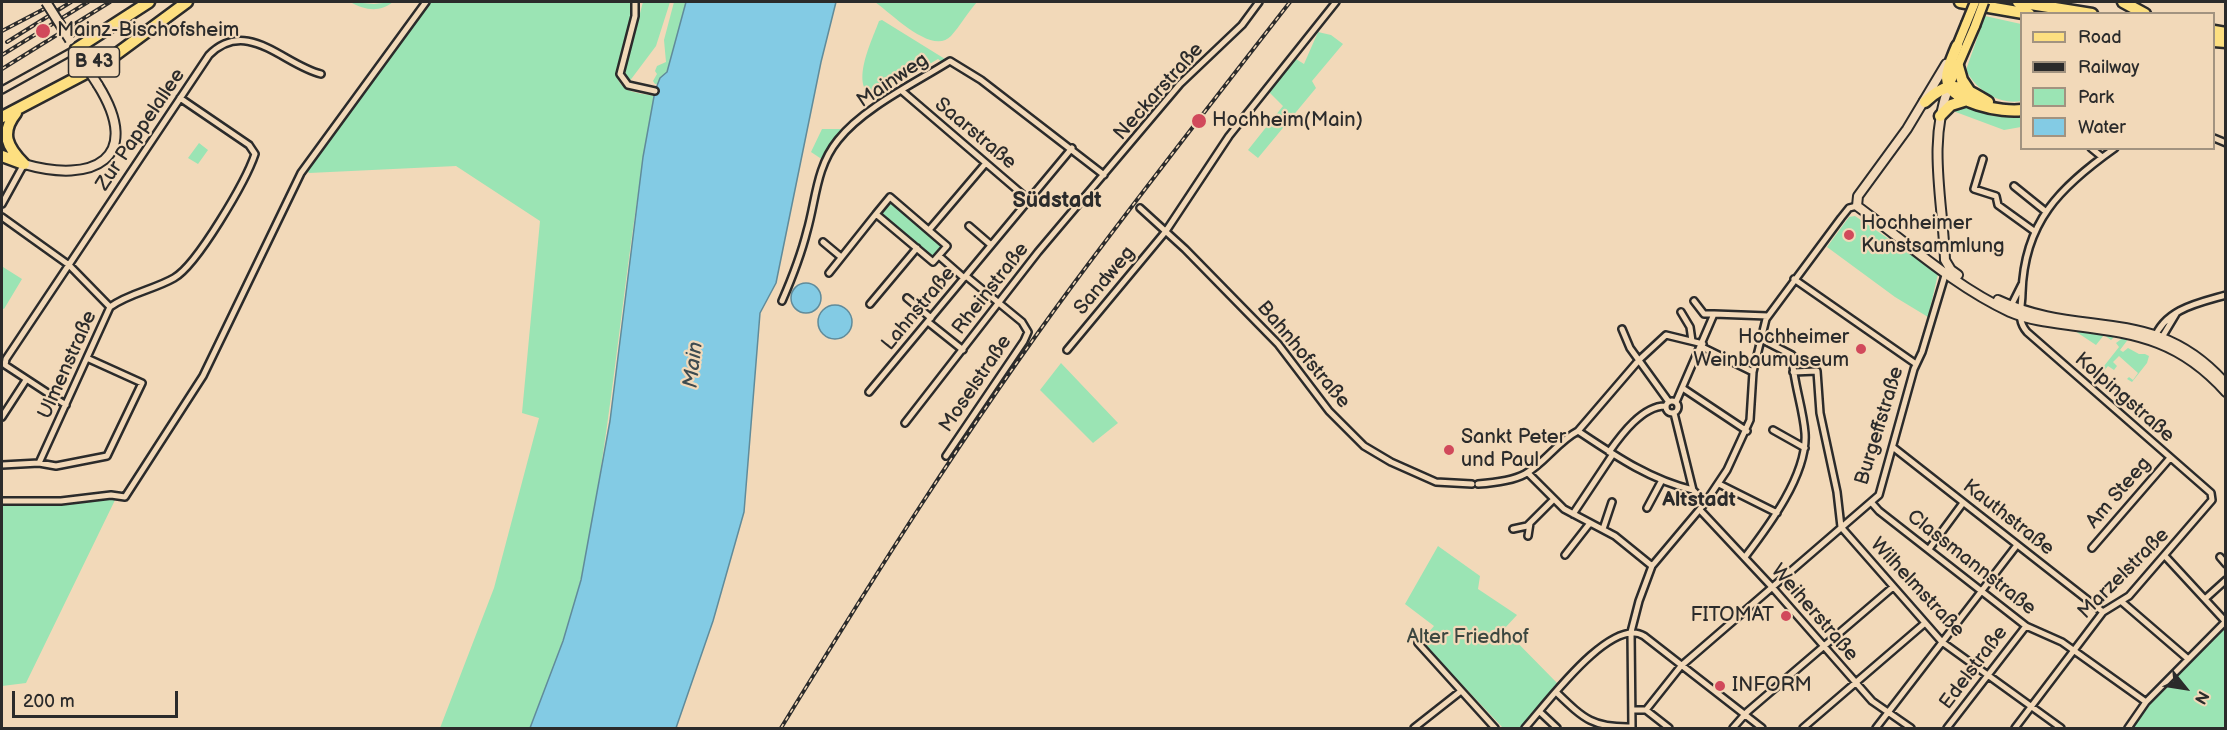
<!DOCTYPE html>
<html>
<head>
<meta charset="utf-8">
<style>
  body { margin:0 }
  #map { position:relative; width:2227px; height:730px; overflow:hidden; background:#f2d9b9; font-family:"Balsamiq Sans",sans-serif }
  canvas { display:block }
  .frame { position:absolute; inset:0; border:3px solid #2b2b2b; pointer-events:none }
  .legend { position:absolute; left:2020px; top:12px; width:195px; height:138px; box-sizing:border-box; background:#f2d9b9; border:2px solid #a29380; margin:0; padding:8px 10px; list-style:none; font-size:18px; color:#2b2b2b }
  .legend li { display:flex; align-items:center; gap:12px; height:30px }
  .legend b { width:30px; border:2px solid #a29380 }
  .north { position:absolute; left:2155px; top:658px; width:60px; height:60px; -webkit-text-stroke:4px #f2d9b9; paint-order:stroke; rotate:120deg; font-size:16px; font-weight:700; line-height:24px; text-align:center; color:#2b2b2b }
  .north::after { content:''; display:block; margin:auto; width:21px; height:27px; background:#2b2b2b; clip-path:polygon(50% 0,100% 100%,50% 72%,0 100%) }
  .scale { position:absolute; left:12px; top:691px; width:166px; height:27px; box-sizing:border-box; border:3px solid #2b2b2b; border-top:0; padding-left:8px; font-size:18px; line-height:21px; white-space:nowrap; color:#2b2b2b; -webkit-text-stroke:4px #f2d9b9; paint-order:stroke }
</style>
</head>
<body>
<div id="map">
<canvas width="2227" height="730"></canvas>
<div class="frame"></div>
<ul class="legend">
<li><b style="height:8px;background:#fddf80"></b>Road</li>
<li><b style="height:8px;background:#2b2b2b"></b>Railway</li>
<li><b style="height:16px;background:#9be4b4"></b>Park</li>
<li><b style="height:16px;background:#83cbe4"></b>Water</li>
</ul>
<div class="north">N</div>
<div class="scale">200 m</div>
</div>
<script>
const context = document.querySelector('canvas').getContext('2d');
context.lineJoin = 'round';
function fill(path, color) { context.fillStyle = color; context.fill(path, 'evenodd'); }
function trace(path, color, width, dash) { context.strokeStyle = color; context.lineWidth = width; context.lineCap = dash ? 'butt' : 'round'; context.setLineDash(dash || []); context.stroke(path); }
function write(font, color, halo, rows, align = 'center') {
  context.font = font + ' "Balsamiq Sans",sans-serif'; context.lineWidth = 4.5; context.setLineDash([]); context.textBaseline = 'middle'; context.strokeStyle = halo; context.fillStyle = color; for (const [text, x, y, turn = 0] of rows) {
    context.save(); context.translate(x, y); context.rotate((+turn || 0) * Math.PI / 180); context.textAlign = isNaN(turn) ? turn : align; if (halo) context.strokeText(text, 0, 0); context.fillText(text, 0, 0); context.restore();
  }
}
fill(new Path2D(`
  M 350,2 L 374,4 L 393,2 C 379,13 365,10 350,2 Z
  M 429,2 L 632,2 L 631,16 L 617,75 C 620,93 639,93 655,96 C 623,256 615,419 581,578 C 570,629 548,679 530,728 L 440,728 L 494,588 L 539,418 L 522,413 L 540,221 L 456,166 L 309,173 L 306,169 Z
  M 643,2 L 670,2 L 656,46 L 629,82 L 625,73 L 626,66 Z
  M 674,2 L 686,2 L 667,73 L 659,84 L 655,84 L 653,81 L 657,74 L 655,71 L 657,66 L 666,62 L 664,40 Z
  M 875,2 L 977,2 C 968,12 960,26 951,36 C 932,56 891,13 875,2 Z
  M 1985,16 L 2021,24 L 2021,101 C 1999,105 1976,90 1966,70 Z
  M 882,20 L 945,59 L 942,62 L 938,59 L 899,82 L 880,99 C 845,93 872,41 879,21 Z
  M 1318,32 L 1331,35 L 1343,44 L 1312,81 L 1316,88 L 1258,158 L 1248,150 L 1283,106 L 1269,92 L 1296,59 L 1304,64 Z
  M 1964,106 L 1994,116 L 2021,117 L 2021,127 L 2004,130 L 1953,111 Z
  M 822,129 L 844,129 L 823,160 L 811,152 Z
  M 199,143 L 208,150 L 198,164 L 188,158 Z
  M 891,200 L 944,246 L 933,259 L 879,214 Z
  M 1855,216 L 1936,271 L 1938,274 L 1928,317 L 1895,297 L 1827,247 L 1849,217 Z
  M 3,267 L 22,279 L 4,309 L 2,308 Z
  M 2075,331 L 2116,335 L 2111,340 L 2104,335 L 2096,345 Z
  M 2124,337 L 2129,338 L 2120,350 L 2123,352 L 2128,348 L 2139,354 L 2145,354 L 2149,356 L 2147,363 L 2132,382 L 2127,379 L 2129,377 L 2133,380 L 2138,373 L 2119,356 L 2113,362 L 2117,366 L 2114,370 L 2108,366 L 2095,382 L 2093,380 L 2119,347 L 2116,343 Z
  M 1061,363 L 1118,423 L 1093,443 L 1040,390 Z
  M 110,497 L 116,498 L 26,683 L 2,686 L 2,503 Z
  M 1438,546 L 1480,576 L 1478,589 L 1517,615 L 1504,629 L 1559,685 L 1521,728 L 1503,728 L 1421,641 L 1434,626 L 1405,604 Z
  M 2225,628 L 2225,728 L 2133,728 L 2150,703 Z`), '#9be4b4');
const water = new Path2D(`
  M 686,2 L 836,2 L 821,62 L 776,283 L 760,313 L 744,512 L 713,621 L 676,728 L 530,728 L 563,641 L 581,580 L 610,421 L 643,157 L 655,91 L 660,78 L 667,72 Z
  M791 298a15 15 0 1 1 30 0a15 15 0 1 1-30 0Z
  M818 322a17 17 0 1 1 34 0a17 17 0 1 1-34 0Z`);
fill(water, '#83cbe4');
trace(water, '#608b9a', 1.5);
const street = new Path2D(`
  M 635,2 L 635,16 L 620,74 L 628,85 L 655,91
  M 2,90 L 76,49
  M 902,91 L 1029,200
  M 2214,138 L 2226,143
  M 2091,148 L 2102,157
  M 1983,159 L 1974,189 L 1996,196 L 1998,205 L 2034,231
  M 2014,186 L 2045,211
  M 890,197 L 947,246 L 933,262 L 876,214 Z
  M 2,204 L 24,164
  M 1140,208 L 1185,249 L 1278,344 L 1329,411 L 1364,446 L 1391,462 L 1436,482 L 1472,484
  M 2,217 L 69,265 L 110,307
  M 969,226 L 991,245
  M 929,230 L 986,163
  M 823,242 L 841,257
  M 939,256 L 964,278
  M 829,273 L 876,214
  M 1794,279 L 1916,364
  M 907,298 L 931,318
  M 782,301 C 792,278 801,255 807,231 C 816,200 816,167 838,140 C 863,108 915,83 950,61 L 981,80 L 1104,175
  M 1694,301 L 1704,314 L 1714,314
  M 870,304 L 917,248
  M 110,307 C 129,293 153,290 174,278 C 197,265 246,181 255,154 L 249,145 L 180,98
  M 2010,308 L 2022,284
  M 1681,312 L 1690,327 L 1692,341
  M 928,322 L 963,350
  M 1622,329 L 1630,348 L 1669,402
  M 2154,339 C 2165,309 2198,303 2226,295
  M 2161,339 L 2176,314
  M 1702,347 L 1753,372
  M 1067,350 L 1166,231 L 1229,136 L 1336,2
  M 1793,372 L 1817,371 L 1820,413 L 1837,492 L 1841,527 L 1942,642 L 2061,728
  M 1684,389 L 1747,431
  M 869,392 L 1072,148
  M1666 407a6 6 0 1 1 12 0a6 6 0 1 1-12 0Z
  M 1676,402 L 1714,314 L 1768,316
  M 66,405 L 5,365 L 6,359 L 209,55 C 247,17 284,65 321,74
  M 1674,413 L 1693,490 L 1705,503
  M 2,417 L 26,380
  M 905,423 L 1038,252 L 1180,84 L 1242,25 L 1259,2
  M 1773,430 L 1805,448
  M 1578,431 L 1639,360 L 1666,335 L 1703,344
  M 1894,448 L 2103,612
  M 1609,452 C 1621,435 1643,405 1666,406
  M 946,456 L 1024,341 L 1028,332 L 1022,322 L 966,276
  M 39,463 L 110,307
  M 2,465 L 39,463 L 56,466 L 107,456 L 142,383 L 89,359
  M 1528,473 L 1564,509 L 1615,536 L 1652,566
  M 1478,484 C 1493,483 1512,481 1525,474 C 1545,463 1557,442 1578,431 C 1614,455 1650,480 1693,490
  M 1719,484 L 1777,513
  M 2,501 L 61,501 L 111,495 L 125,497 L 203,376 L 301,173 L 426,2
  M 1871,502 L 1879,511 L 2026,626 L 2062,642 L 2146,702
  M 1647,508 L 1662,480
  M 1700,510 L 1772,587 L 1872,701 L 1911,728
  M 1573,514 L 1613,454
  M 1513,529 L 1527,526 L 1553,500
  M 1603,529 L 1612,502
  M 1528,536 L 1530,523
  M 2092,548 L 2170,458
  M 1929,549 L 1963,503
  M 1565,555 L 1590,523
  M 2165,556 L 2225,621
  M 1745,557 C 1768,527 1808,474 1805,433 C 1803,407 1793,382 1792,355 L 1759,338
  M 2220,557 L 2226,564
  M 2205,599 L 2226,580
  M 2122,602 L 2187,658
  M 1418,643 L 1495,728
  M 1557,693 C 1584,719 1593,728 1632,727
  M 1632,710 L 1646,710 L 1681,666 L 1879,495 L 1914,369 L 1922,352 L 1946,272
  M 1646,710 L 1669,728
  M 1540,712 L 1557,728
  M 1414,728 L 1461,691
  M 1525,728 C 1545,706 1611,615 1644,636 L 1762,728
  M 1632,728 L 1631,632 L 1639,601 L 1652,566 L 1705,503 L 1727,470 L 1750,420 L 1753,372 L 1766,319 L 1841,218 L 1849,208 L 1857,206
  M 1733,728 L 1747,712 L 1893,587
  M 1803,728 L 1925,623
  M 1876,728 L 2017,545
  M 1947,728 L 2026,626
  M 2015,728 L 2103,612 L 2129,596 L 2212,500 L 2211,493 L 2027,332 C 2016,319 2022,309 2022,293 C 2024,222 2060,187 2115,148
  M 2128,728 L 2146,702 L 2226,621`);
const secondary = new Path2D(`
  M 1946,64 L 1907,129 L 1858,196 L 1857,206 C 1906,242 1954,286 2010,312 C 2031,321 2054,323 2076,326 C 2140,334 2181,342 2226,392
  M 1949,86 C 1927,144 1943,200 1945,260 L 1951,270 L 1958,275
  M 24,164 C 93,184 144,159 98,85
  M 1998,300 C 2083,340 2155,303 2226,384`);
const primary = new Path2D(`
  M 1957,46 L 1966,24
  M 1949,86 L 1975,26`);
const highway = new Path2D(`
  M 1960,2 L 2029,14
  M 2018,2 L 2092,14
  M 2123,2 L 2145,14
  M 2214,31 L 2226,33
  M 2214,41 L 2226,42
  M 1957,46 C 1953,56 1947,68 1947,78 C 1948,103 2003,113 2022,110
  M 76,49 L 149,2
  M 1958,66 L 1962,80 L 1970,92
  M 1925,102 C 1950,78 1961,86 1988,102
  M 16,113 C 0,133 7,147 24,164
  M 1940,116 L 1951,105 L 1967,100
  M 2,117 L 103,64 L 187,2
  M 2,156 L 21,163`);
trace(street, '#2b2b2b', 10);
trace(secondary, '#2b2b2b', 12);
trace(primary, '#2b2b2b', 13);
trace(highway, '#2b2b2b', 15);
trace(street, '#f2d9b9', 5);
trace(secondary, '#f2d9b9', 8);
trace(primary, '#fddf80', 8);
trace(highway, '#fddf80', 10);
const rail = new Path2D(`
  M 2,31 L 44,9
  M 7,42 L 71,2
  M 2,55 L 88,2
  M 2,69 L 110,2
  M 781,728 C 873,578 967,428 1072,286 C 1143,190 1217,96 1290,2`);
trace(rail, '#2b2b2b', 4);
trace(rail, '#f2d9b9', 1.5, [4.5]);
const secondaryBridge = new Path2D(`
  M 46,2 L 70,40
  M 82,60 L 98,85`);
const primaryBridge = new Path2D(`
  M 1966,24 L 1975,2
  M 1975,26 L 1984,2`);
trace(secondaryBridge, '#2b2b2b', 12, []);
trace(primaryBridge, '#2b2b2b', 13, []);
trace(secondaryBridge, '#f2d9b9', 8);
trace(primaryBridge, '#fddf80', 8);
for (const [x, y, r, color] of [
  [43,31,8,"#d1495b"],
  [1199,121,8,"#d1495b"],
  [1849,235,6,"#d1495b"],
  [1861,349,6,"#d1495b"],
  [1449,450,6,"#d1495b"],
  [1786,616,6,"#d1495b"],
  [1720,686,6,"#d1495b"]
]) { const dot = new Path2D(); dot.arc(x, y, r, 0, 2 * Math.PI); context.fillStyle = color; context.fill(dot); trace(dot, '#f2d9b9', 2); }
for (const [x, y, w] of [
  [94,62,51]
]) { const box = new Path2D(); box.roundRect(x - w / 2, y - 15, w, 30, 4.5); context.fillStyle = '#f2d9b9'; context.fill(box); trace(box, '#2b2b2b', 1.5); }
write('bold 18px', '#2b2b2b', null, [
  ["B 43",94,62]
]);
write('20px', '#2b2b2b', '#f2d9b9', [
  ["Mainz-Bischofsheim",57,31],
  ["Hochheim(Main)",1212,121],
  ["Hochheimer",1861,224],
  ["Kunstsammlung",1861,247],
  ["Hochheimer",1849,338,"right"],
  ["Weinbaumuseum",1849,361,"right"],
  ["Sankt Peter",1461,438],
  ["und Paul",1461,461],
  ["FITOMAT",1774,616,"right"],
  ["INFORM",1732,686]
], 'left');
write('20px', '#2b2b2b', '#f2d9b9', [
  ["Mainweg",893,81,-34],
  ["Neckarstraße",1159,92,-48],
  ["Zur Pappelallee",141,130,-56],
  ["Saarstraße",975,134,40],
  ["Sandweg",1105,281,-50],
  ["Rheinstraße",991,289,-52],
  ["Lahnstraße",919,309,-50],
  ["Bahnhofstraße",1303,355,50],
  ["Ulmenstraße",68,365,-66],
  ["Moselstraße",976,384,-56],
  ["Kolpingstraße",2124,398,41],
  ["Burgeffstraße",1880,426,-73],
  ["Am Steeg",2119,493,-49],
  ["Kauthstraße",2008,518,38],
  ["Classmannstraße",1971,563,38],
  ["Marzelstraße",2124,574,-45],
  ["Wilhelmstraße",1917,588,47],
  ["Weiherstraße",1814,613,49],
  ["Edelstraße",1974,668,-53]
]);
write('20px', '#3c4740', '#f2d9b9', [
  ["Alter Friedhof",1468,638]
]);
write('italic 21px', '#3d4b50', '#f2d9b9', [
  ["Main",694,365,-83]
]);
write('bold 21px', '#2b2b2b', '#f2d9b9', [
  ["Altstadt",1699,501]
]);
write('bold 22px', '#2b2b2b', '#f2d9b9', [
  ["Südstadt",1057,201]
]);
</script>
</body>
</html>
